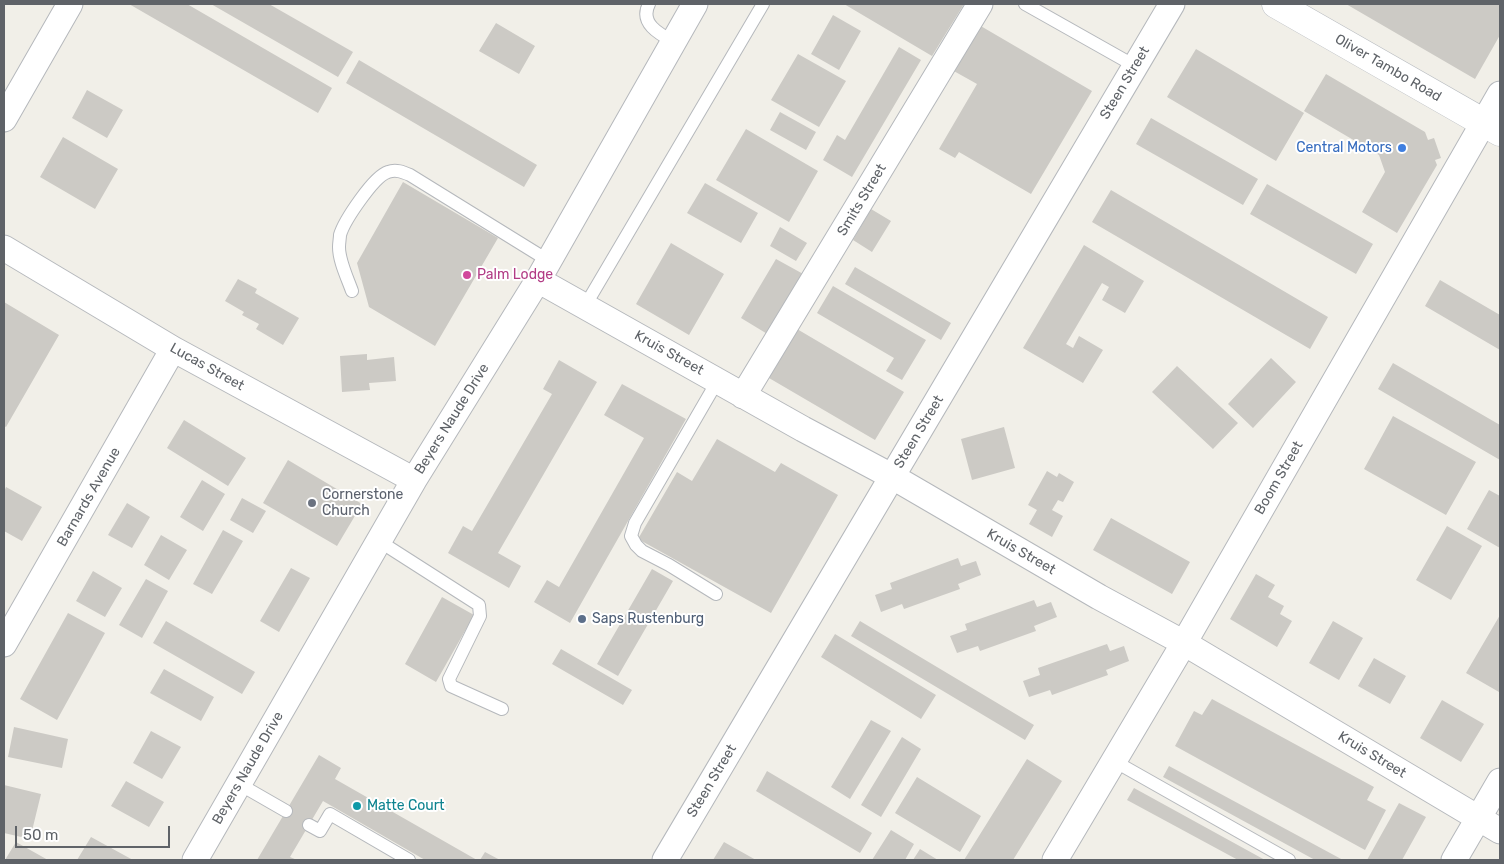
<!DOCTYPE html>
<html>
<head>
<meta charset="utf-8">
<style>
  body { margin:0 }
  #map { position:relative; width:1504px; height:864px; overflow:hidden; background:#f1efe8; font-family:Rubik,sans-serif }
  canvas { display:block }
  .frame { position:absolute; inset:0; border:5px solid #5f6368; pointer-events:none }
  .scale { position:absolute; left:15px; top:826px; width:155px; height:22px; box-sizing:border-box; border:2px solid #5f6368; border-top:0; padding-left:6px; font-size:15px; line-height:18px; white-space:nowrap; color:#5f6368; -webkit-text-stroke:4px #fff; paint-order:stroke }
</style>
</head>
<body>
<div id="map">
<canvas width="1504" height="864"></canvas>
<div class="frame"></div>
<div class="scale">50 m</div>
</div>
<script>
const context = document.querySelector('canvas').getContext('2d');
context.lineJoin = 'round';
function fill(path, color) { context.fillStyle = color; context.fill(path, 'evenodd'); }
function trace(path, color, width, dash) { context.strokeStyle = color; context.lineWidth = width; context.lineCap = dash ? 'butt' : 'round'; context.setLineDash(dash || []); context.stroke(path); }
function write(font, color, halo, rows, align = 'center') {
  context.font = font + ' Rubik,sans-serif'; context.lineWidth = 4; context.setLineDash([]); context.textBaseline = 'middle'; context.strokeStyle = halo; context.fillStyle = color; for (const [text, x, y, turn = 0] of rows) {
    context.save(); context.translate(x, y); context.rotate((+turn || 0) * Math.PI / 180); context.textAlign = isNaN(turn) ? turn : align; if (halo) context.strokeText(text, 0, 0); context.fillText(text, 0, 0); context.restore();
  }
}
fill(new Path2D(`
  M 129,4 L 187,4 L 332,88 L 318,113 Z
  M 211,4 L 269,4 L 353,52 L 338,77 Z
  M 844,4 L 964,4 L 932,56 Z
  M 1346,4 L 1500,4 L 1500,35 L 1475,79 Z
  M 833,15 L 861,31 L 839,70 L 811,54 Z
  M 496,23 L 535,46 L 519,74 L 479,51 Z
  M 979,25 L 1092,91 L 1031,194 L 959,152 L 955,158 L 939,149 L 977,84 L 952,70 Z
  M 899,47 L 921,60 L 852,177 L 823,160 L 837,135 L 845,140 Z
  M 1196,49 L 1304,113 L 1276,161 L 1167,97 Z
  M 798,54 L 846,81 L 819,127 L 771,100 Z
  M 359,60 L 537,165 L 524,187 L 346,83 Z
  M 1326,74 L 1425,132 L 1428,140 L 1434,138 L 1441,158 L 1435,160 L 1437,165 L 1397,233 L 1362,212 L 1385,172 L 1379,155 L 1304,111 Z
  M 87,90 L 123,110 L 107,138 L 72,118 Z
  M 780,112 L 816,132 L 806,150 L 770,130 Z
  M 1151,118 L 1258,179 L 1243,205 L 1136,144 Z
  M 746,129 L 818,171 L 789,222 L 716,180 Z
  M 63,137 L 118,169 L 95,209 L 40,177 Z
  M 403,182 L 498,238 L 435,346 L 369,307 L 357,263 Z
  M 705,183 L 758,213 L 741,243 L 687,213 Z
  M 1267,184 L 1373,244 L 1356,274 L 1250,214 Z
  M 1111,190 L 1328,317 L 1310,349 L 1092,222 Z
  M 871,209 L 891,221 L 872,252 L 853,240 Z
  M 780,227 L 807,243 L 796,261 L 770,246 Z
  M 671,243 L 724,274 L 689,335 L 636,304 Z
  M 1084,245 L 1144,281 L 1125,313 L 1102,300 L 1109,287 L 1102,283 L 1066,344 L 1073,348 L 1079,336 L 1103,350 L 1083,383 L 1023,348 Z
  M 776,259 L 805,275 L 769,335 L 741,318 Z
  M 855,267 L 951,323 L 941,340 L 845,284 Z
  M 238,279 L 257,289 L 255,293 L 299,318 L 283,345 L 256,329 L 259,324 L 242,315 L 244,312 L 225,301 Z
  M 1440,280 L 1500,315 L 1500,350 L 1425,306 Z
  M 833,286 L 926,340 L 902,380 L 886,371 L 894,358 L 817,313 Z
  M 4,302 L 59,335 L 6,427 L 4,426 Z
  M 797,329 L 904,392 L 875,440 L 769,378 Z
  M 367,354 L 367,360 L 394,357 L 396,381 L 369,383 L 370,390 L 342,392 L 340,356 Z
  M 1271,358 L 1296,382 L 1253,428 L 1228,404 Z
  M 559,360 L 597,382 L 498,553 L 521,566 L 509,588 L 448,553 L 463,526 L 472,531 L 552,394 L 543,389 Z
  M 1393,363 L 1500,425 L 1500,460 L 1378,389 Z
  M 1177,366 L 1238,423 L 1213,449 L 1152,392 Z
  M 622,384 L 686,419 L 570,623 L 534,602 L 547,580 L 559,587 L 644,438 L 604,415 Z
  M 1393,416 L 1476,462 L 1446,515 L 1364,469 Z
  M 184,420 L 246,458 L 228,486 L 167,448 Z
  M 1004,427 L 1015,468 L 972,480 L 961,439 Z
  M 717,439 L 775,472 L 781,463 L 838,495 L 771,613 L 638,539 L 677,472 L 692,481 Z
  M 288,460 L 362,504 L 337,546 L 263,503 Z
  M 1047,471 L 1057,477 L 1059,473 L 1074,482 L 1063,502 L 1058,500 L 1052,510 L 1063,516 L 1052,537 L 1029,524 L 1037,510 L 1028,505 Z
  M 202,480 L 225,494 L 203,531 L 180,517 Z
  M 6,487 L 42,507 L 22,541 L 4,531 L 4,492 Z
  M 1489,490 L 1500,496 L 1500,548 L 1467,529 Z
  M 242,498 L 266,511 L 253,533 L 230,520 Z
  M 127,503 L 150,517 L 132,548 L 108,535 Z
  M 1111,518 L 1190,562 L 1172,594 L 1093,550 Z
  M 1447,526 L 1482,546 L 1451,600 L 1416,580 Z
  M 223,530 L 243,541 L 212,594 L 193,584 Z
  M 161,535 L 187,550 L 169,580 L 144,565 Z
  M 958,558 L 961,566 L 976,561 L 981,575 L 958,584 L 960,589 L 904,609 L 902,604 L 881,612 L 875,595 L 892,589 L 890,583 Z
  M 291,568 L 310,578 L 279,632 L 260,621 Z
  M 652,569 L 673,581 L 618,676 L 597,664 Z
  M 93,571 L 122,588 L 105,617 L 76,601 Z
  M 1256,574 L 1275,585 L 1268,597 L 1284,606 L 1280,614 L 1292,621 L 1277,647 L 1230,619 Z
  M 146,579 L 168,591 L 142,638 L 119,625 Z
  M 442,597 L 474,615 L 436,682 L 405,664 Z
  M 1034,600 L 1037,607 L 1051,602 L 1057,617 L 1034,626 L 1036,631 L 980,651 L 978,646 L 957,653 L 950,636 L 967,630 L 965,624 Z
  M 68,613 L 105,633 L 57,720 L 20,699 Z
  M 1500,615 L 1500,691 L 1499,692 L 1466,673 Z
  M 166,621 L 255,672 L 242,694 L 153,643 Z
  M 860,621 L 1034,725 L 1025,740 L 851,636 Z
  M 1333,621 L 1363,638 L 1339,680 L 1309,663 Z
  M 835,634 L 936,695 L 921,719 L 821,657 Z
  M 1107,644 L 1110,651 L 1124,646 L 1129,661 L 1106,670 L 1108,675 L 1052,695 L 1050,690 L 1029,697 L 1023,681 L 1040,675 L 1038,668 Z
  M 561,649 L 632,690 L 623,705 L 552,664 Z
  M 1374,658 L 1406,676 L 1390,704 L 1358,686 Z
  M 164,669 L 214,697 L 201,721 L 150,693 Z
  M 1212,699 L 1374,787 L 1367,800 L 1386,810 L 1365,850 L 1175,746 L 1194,711 L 1202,715 Z
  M 1442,700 L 1484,724 L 1461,762 L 1420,738 Z
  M 871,720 L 891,731 L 850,799 L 831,787 Z
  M 14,727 L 68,739 L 62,768 L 8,757 Z
  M 151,731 L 181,747 L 162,779 L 133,763 Z
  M 902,737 L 921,749 L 881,817 L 861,805 Z
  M 319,755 L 341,768 L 335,779 L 477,860 L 425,860 L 323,801 L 290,857 L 297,860 L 257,860 Z
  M 1027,759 L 1062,781 L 1013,860 L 964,860 Z
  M 1169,766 L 1343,860 L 1315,860 L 1163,777 Z
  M 767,771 L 872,833 L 860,853 L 756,791 Z
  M 917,777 L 981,816 L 960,852 L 895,813 Z
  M 126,781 L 164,802 L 149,827 L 111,806 Z
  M 4,785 L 41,794 L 30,839 L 4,833 Z
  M 1134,788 L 1265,860 L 1238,860 L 1127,800 Z
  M 1399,803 L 1426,817 L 1402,860 L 1367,860 Z
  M 891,830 L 914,844 L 905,860 L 872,860 Z
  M 91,837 L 133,860 L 77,860 Z
  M 16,842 L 48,860 L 5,860 Z
  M 724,842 L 756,860 L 713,860 Z
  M 920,849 L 938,860 L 913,860 Z
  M 485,852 L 500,860 L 480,860 Z`), '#cccac5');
const lane = new Path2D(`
  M 649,4 C 639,23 659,34 674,42
  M 1025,4 L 1135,66
  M 352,291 C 347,277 339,261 339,247 C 339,243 340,238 340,235 C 344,221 374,176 388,172 C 396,169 403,172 410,175 L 549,261
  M 585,306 L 763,4
  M 379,541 L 479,605 L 480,616 L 449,679 L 451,686 L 502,709
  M 716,594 L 669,565 L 642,551 L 636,545 L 631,536 L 635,523 L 718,380
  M 1114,761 L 1289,860
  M 239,784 L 286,811
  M 309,825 L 320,831 L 330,814 L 409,860`);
const street = new Path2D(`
  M 4,119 L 70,4
  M 4,248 L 173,349 L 414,480
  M 538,280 L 803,429 L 893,477 L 1099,597 L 1184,643 L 1500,831
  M 743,396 L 980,4
  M 4,644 L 173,349
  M 195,860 L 414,480 L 538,280 L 695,4
  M 665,860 L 1172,4
  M 1055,860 L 1184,643 L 1500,94
  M 1454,860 L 1500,781`);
const secondary = new Path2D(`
  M 1276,4 L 1500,132`);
trace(lane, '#b5b8bc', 14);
trace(street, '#b5b8bc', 27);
trace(secondary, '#b6babf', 29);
trace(lane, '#fff', 12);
trace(street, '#fff', 25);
trace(secondary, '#fff', 28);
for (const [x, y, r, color] of [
  [1402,148,5,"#3f7fe0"],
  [467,275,5,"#d1479c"],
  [312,503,5,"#6b7280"],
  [582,619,5,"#5c6f8a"],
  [357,806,5,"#0f9aa8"]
]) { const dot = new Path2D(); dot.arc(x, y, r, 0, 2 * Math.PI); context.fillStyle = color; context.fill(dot); trace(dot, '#fff', 2); }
write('14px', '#5f6368', '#fff', [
  ["Oliver Tambo Road",1388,68,30],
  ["Steen Street",1125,83,-59],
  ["Smits Street",862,200,-59],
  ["Kruis Street",669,353,29],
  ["Lucas Street",207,367,29],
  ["Beyers Naude Drive",452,419,-58],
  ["Steen Street",919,432,-59],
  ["Boom Street",1279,478,-60],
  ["Barnards Avenue",89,497,-60],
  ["Kruis Street",1021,552,30],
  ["Kruis Street",1372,755,31],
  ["Beyers Naude Drive",248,768,-60],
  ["Steen Street",712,781,-59]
]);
write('14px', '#366cbe', '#fff', [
  ["Central Motors",1392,148]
], 'right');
write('14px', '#b23c85', '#fff', [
  ["Palm Lodge",477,275]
], 'left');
write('14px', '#5b616d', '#fff', [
  ["Cornerstone",322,495],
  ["Church",322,511]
], 'left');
write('14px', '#4e5e75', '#fff', [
  ["Saps Rustenburg",592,619]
], 'left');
write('14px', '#0d838f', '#fff', [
  ["Matte Court",367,806]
], 'left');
</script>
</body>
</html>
